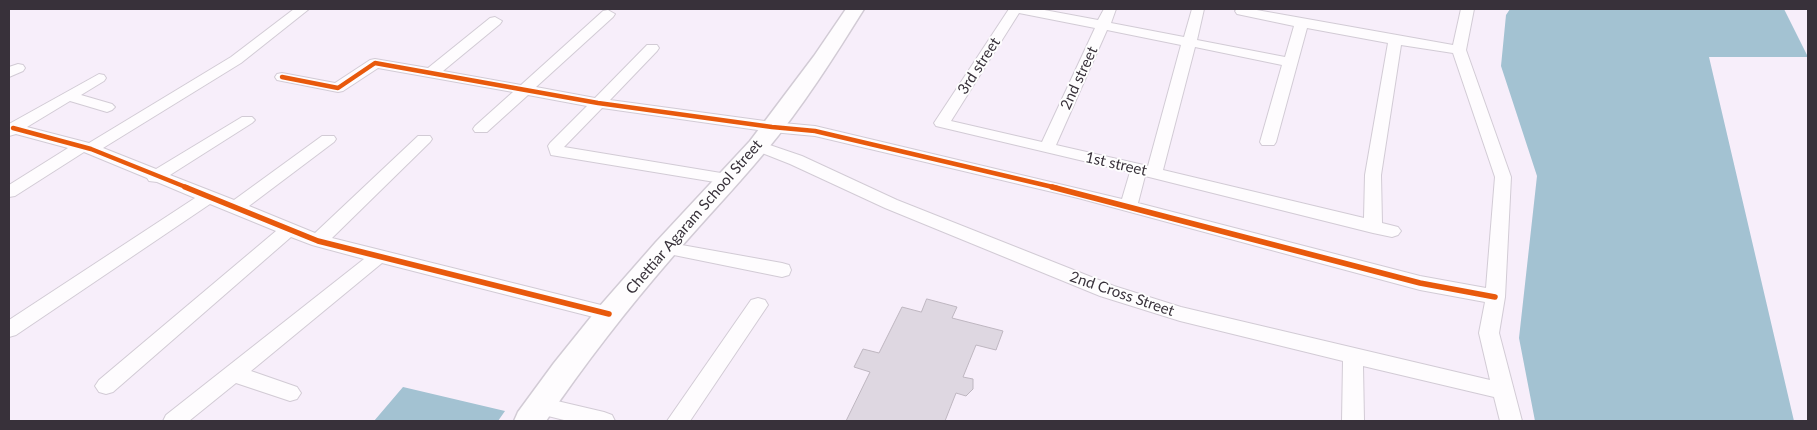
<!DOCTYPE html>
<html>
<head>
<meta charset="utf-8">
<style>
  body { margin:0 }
  #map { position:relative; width:1817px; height:430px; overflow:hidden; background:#f7eefa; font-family:Lato,sans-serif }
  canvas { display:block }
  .frame { position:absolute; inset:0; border:10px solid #38313a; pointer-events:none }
</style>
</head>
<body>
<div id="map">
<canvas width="1817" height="430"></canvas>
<div class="frame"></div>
</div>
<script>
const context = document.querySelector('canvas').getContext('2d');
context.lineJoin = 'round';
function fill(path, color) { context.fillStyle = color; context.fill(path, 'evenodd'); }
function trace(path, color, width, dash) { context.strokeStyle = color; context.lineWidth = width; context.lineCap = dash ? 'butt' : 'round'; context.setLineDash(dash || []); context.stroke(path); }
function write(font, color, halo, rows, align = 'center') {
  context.font = font + ' Lato,sans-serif'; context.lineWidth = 4; context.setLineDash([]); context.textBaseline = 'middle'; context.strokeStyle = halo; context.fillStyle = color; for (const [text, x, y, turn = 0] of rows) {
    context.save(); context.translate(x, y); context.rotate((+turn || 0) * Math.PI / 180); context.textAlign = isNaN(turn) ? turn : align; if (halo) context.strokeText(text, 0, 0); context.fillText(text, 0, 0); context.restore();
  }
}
fill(new Path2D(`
  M 1510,9 L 1784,9 L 1808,57 L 1709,57 L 1794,421 L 1535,421 L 1519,338 L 1537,176 L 1501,66 L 1506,15 Z
  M 403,387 L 505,411 L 498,421 L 374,421 Z`), '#a3c2d2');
const building = new Path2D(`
  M 927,299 L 957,307 L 952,318 L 1003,331 L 996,350 L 976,345 L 963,377 L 973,379 L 973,389 L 966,396 L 956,393 L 945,421 L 846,421 L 870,372 L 854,367 L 863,349 L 879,353 L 902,307 L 921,312 Z`);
fill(building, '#ded7e1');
trace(building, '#beb6c0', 1);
const street = new Path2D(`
  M 294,9 L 309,9 L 241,63 L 103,148 L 156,169 L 242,117 L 252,117 L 255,120 L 252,123 L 170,175 L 234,200 L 322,136 L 334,136 L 336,139 L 334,142 L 249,206 L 315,233 L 418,136 L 430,136 L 432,139 L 430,142 L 332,238 L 609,307 L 616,309 L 619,314 L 616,319 L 609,321 L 382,263 L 251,371 L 297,387 L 301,393 L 297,399 L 290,401 L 236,383 L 189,421 L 163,421 L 166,415 L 364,259 L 312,245 L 291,237 L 113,392 L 106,394 L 99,392 L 95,386 L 99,380 L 276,231 L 210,204 L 16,335 L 9,337 L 9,320 L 195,198 L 157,182 L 149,181 L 147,178 L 84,152 L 15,196 L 9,197 L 9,185 L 68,148 L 16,134 L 9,136 L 9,124 L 99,74 L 104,75 L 106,78 L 104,81 L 81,95 L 112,104 L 115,107 L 112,110 L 107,112 L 70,101 L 27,127 L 89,143 L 231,57 Z
  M 1009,9 L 1039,9 L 1098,20 L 1104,9 L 1116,9 L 1111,23 L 1184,37 L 1192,9 L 1204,9 L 1197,40 L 1285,57 L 1294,26 L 1237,14 L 1235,11 L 1237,9 L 1251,9 L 1453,45 L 1461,9 L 1474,9 L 1466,50 L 1511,177 L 1505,297 L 1499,333 L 1522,421 L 1500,421 L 1494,397 L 1363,366 L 1364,421 L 1342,421 L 1343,361 L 1180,321 L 1100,296 L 885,208 L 790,164 L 752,149 L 750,146 L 752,143 L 758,141 L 802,156 L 897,200 L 1114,286 L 1181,307 L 1490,380 L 1479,333 L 1485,302 L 1420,290 L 1078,198 L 815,136 L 772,132 L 602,108 L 564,147 L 733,175 L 735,179 L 733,183 L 727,184 L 551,155 L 548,146 L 550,143 L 587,106 L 528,95 L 487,132 L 475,132 L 473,129 L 475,126 L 513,92 L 378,68 L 343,91 L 338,92 L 282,81 L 277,80 L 275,77 L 277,74 L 282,73 L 335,83 L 370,60 L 375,59 L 428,68 L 490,18 L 495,17 L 502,21 L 500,24 L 443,71 L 521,85 L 603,11 L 608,10 L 615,14 L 613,17 L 536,87 L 595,98 L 647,45 L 657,45 L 659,48 L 657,51 L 610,100 L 772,122 L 815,126 L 1122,199 L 1130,172 L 936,126 L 934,123 ZM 1019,13 L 1095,28 L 1042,142 L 951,121 ZM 1307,28 L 1388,43 L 1365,175 L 1364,218 L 1163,170 L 1195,47 L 1282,65 L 1260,142 L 1262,145 L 1274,145 L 1276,142 ZM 1107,30 L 1181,45 L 1148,166 L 1056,145 ZM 1401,45 L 1453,53 L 1495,177 L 1486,288 L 1420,276 L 1138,203 L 1145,176 L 1373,233 L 1392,237 L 1398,235 L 1401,231 L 1398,227 L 1382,223 L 1381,175 Z
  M 18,64 L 23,65 L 25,68 L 23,71 L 9,77 L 9,67 Z
  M 665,242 L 782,263 L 789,265 L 791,270 L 789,275 L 782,277 L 659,252 L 656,248 L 659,244 Z
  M 758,298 L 765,300 L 768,305 L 690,421 L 667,421 L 751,300 Z
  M 540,397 L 604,412 L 612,415 L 615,421 L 568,421 L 532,412 L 529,406 L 532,400 Z`);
const secondary = new Path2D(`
  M 846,9 L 864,9 C 834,57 802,108 765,152 C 736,187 705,219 675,254 C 629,307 585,363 546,421 L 514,421 L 518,412 L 554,363 L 599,307 L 656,242 L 750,141 L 814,56 Z`);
trace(street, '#d2cbd5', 2);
trace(secondary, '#d2cbd5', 3);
fill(street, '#fefcfe');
fill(secondary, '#fefcfe');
trace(new Path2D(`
  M 282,77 L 338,88 L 375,63 L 598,103 L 772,127 L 815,131 L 1057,188
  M 13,128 L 91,149 L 188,188`), '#e8590c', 4.5);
trace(new Path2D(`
  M 185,187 L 318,241 L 609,314
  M 1052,187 L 1420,283 L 1495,297`), '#e8590c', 5.5);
write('15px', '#38313a', '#fefefe', [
  ["3rd street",979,66,-57],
  ["2nd street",1079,78,-65],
  ["1st street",1116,164,13],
  ["Chettiar Agaram School Street",694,217,-49],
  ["2nd Cross Street",1122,294,19]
]);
</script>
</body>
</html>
